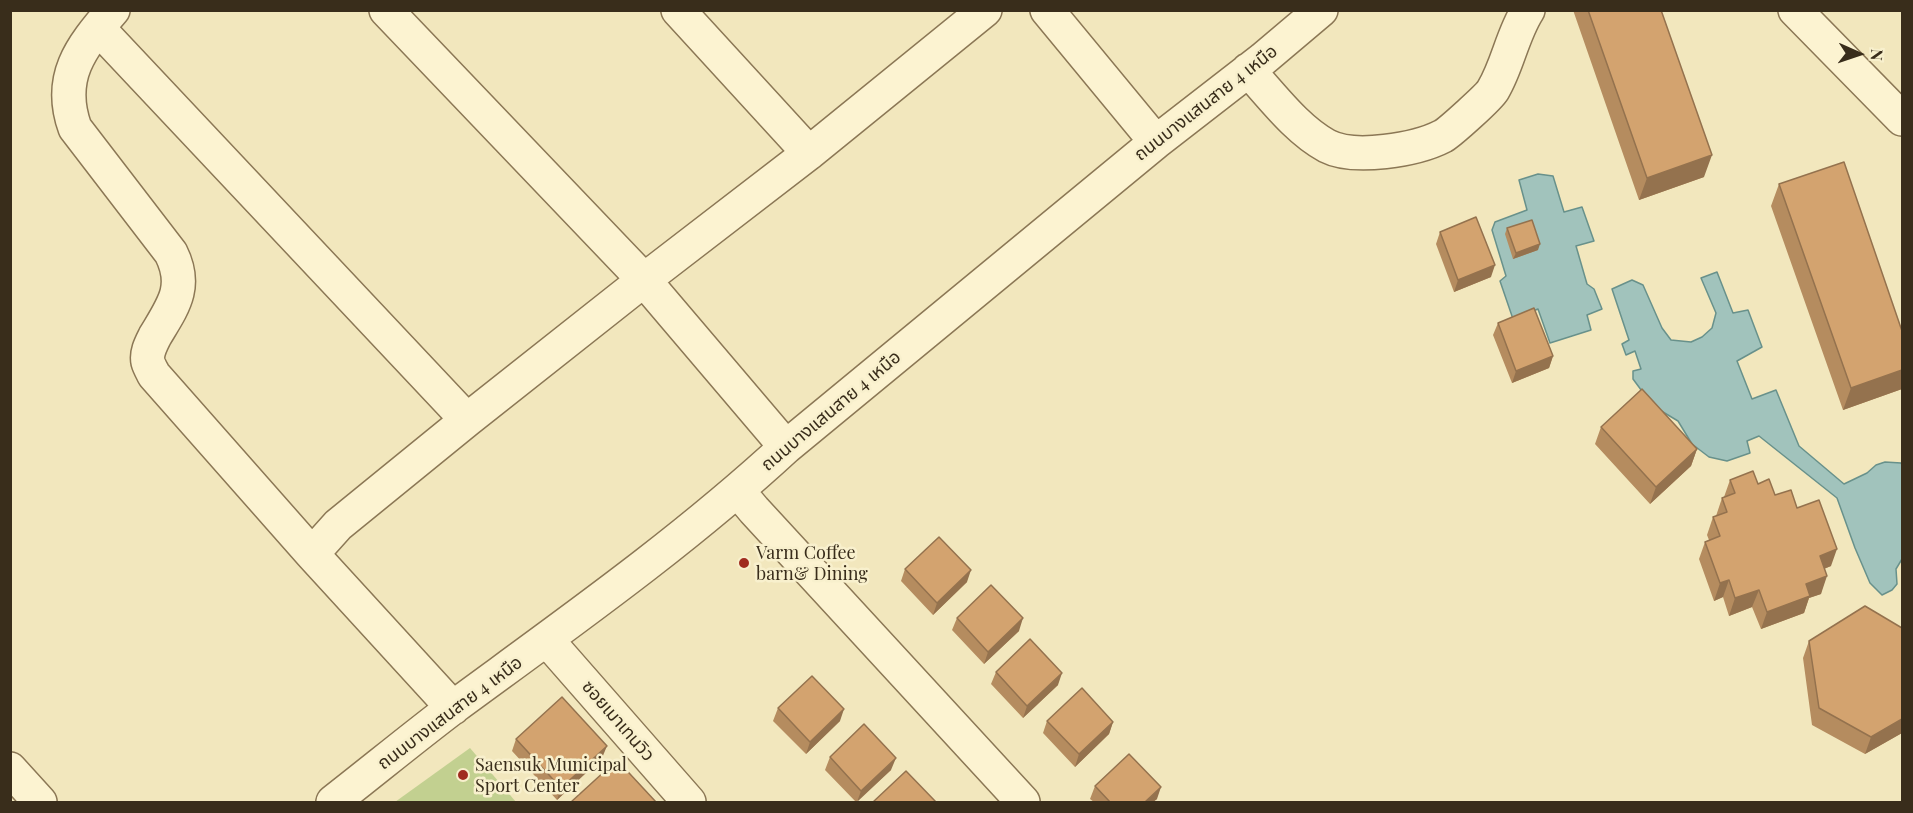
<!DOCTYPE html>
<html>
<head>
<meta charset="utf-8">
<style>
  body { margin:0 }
  #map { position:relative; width:1913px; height:813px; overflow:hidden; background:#f2e7bd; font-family:"Playfair Display",serif }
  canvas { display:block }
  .frame { position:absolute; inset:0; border:12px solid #392d1b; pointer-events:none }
  .north { position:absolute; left:1829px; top:24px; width:60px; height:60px; -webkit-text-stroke:4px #f8f0cd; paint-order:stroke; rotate:93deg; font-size:16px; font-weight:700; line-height:24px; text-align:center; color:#392d1b }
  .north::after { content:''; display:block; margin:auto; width:21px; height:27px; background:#392d1b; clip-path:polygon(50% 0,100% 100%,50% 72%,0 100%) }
</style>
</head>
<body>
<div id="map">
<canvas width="1913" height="813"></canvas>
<div class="frame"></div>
<div class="north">N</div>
</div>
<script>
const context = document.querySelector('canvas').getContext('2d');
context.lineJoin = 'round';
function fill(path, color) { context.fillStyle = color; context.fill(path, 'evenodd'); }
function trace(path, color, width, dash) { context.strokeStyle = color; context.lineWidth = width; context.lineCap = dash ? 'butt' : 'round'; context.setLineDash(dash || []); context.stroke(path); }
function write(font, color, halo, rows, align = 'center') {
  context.font = font + ' "Playfair Display","Noto Sans Thai",serif'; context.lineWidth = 5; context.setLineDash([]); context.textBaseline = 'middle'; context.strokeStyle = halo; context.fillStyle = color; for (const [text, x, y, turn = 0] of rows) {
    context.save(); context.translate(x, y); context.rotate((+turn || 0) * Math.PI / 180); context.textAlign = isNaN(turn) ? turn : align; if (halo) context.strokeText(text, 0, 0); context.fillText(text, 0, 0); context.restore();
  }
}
fill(new Path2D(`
  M 470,748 L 516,802 L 395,802 Z`), '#c2d090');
const water = new Path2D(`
  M 1538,174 L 1553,176 L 1564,212 L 1582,207 L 1594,241 L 1576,246 L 1587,284 L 1594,289 L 1602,309 L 1587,315 L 1591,330 L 1550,343 L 1538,309 L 1513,319 L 1500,281 L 1506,276 L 1492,230 L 1495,222 L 1527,210 L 1519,180 Z
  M 1717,272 L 1733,313 L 1748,310 L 1762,347 L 1737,361 L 1752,399 L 1776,390 L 1799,446 L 1844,484 L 1867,473 L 1876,465 L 1885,462 L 1901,463 L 1902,465 L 1902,559 L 1896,569 L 1897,584 L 1892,590 L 1882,595 L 1870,583 L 1855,548 L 1837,498 L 1759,436 L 1747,441 L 1750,453 L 1727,461 L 1709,457 L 1692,444 L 1678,421 L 1653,406 L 1633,379 L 1633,371 L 1641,369 L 1635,351 L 1626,355 L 1622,344 L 1629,340 L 1612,289 L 1632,280 L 1643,285 L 1662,328 L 1671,340 L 1691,342 L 1702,337 L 1712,328 L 1716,313 L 1701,278 Z`);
fill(water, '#a1c3bc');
trace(water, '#68918b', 1.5);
const minor = new Path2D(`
  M 113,10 C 80,48 57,78 75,128 L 171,253 C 188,287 173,306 155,336 C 151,344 146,353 148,362 C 149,366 152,371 154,375 L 312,554 L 453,708
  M 386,10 L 644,280 L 786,447
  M 678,10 L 809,153
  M 1047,10 L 1156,142
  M 1795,10 L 1902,119
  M 98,28 L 467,420
  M 1248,70 C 1272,96 1296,129 1327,146 C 1354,160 1416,150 1443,136 C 1450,132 1489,97 1493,90 C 1508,65 1512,35 1528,10
  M 738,491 L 754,510 L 1023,802
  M 312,554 L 338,525 L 467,420 L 644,280 L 809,153 L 985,10
  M 547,640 L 689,802
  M 10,769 L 40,802
  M 333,802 C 374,770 414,737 455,706 C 568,623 683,542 786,447 L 1156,142 L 1263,59 L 1321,10`);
trace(minor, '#8b7755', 36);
trace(minor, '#fcf3d1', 33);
fill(new Path2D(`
  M 1573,10 L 1661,10 L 1704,177 L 1639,200 Z
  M 1779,184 L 1902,331 L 1902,389 L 1843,410 L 1771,206 Z
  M 1507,228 L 1538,250 L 1513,259 L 1505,234 Z
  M 1440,232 L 1491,277 L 1454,292 L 1436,244 Z
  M 1498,323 L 1553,356 L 1549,368 L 1512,383 L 1493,335 Z
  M 1601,427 L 1697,449 L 1691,466 L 1650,504 L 1595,444 Z
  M 1730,480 L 1758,484 L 1775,495 L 1797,508 L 1831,566 L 1824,569 L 1821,594 L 1809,598 L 1804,613 L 1761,629 L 1752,607 L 1729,616 L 1723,597 L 1714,601 L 1699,559 L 1705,542 L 1709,540 L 1707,535 L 1713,517 L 1716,516 L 1722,498 L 1724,497 Z
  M 905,569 L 967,582 L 933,615 L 901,581 Z
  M 957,618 L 1019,631 L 984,664 L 952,630 Z
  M 1809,641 L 1902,733 L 1865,754 L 1812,725 L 1803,658 Z
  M 996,672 L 1058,685 L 1023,718 L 991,684 Z
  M 778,708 L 840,721 L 806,754 L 773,721 Z
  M 1047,721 L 1113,722 L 1109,734 L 1075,767 L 1043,733 Z
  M 516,739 L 602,758 L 557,800 L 512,751 Z
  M 830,757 L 891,770 L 856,802 L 825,770 Z
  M 1095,786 L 1157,799 L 1153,802 L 1094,802 L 1090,799 Z`), '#b58c5f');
fill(new Path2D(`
  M 1712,155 L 1704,177 L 1639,200 L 1647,178 Z
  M 1540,244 L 1538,250 L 1513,259 L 1516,253 Z
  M 1495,265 L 1491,277 L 1454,292 L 1458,280 Z
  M 1553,356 L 1549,368 L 1512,383 L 1516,371 Z
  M 1902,370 L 1902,389 L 1843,410 L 1851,388 Z
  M 1697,449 L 1691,466 L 1650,504 L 1656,487 Z
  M 1837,549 L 1831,566 L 1813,573 L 1820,556 Z
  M 971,570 L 967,582 L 933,615 L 937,603 Z
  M 1827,576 L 1821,594 L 1809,598 L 1804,613 L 1761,629 L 1767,612 L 1806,584 Z
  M 1729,580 L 1723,597 L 1714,601 L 1720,583 Z
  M 1759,590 L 1752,607 L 1729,616 L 1735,598 Z
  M 1023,618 L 1019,631 L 984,664 L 988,652 Z
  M 1062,673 L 1058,685 L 1023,718 L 1027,706 Z
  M 844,709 L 840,721 L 806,754 L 810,742 Z
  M 1902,719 L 1902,733 L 1865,754 L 1871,737 Z
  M 1113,722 L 1109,734 L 1075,767 L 1079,754 Z
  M 607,746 L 602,758 L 557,800 L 561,788 Z
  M 896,758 L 891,770 L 857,802 L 861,791 Z
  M 1161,787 L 1157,799 L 1153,802 L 1145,802 Z`), '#94724e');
const building = new Path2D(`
  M 1588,10 L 1661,10 L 1712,155 L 1647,178 Z
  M 1844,162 L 1902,331 L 1902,370 L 1851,388 L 1779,184 Z
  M 1476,217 L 1495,265 L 1458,280 L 1440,232 Z
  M 1532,220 L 1540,244 L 1516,253 L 1507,228 Z
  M 1534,308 L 1553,356 L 1516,371 L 1498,323 Z
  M 1642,389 L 1697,449 L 1656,487 L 1601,427 Z
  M 1753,471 L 1758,484 L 1769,479 L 1775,495 L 1791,490 L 1797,508 L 1819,500 L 1837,549 L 1820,556 L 1827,576 L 1806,584 L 1810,596 L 1767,612 L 1759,590 L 1735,598 L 1729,580 L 1720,583 L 1705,542 L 1720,536 L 1713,517 L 1727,512 L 1722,498 L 1735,493 L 1730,480 Z
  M 939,537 L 971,570 L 937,603 L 905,569 Z
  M 991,585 L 1023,618 L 988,652 L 957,618 Z
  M 1865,606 L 1902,628 L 1902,719 L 1871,737 L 1819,708 L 1809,641 Z
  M 1030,639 L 1062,673 L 1027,706 L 996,672 Z
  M 812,676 L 844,709 L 810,742 L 778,708 Z
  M 1082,688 L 1113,722 L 1079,754 L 1047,721 Z
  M 562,697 L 607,746 L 561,788 L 516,739 Z
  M 864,724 L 896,758 L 861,791 L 830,757 Z
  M 1129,754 L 1161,787 L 1145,802 L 1110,802 L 1095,786 Z
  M 617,760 L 656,802 L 571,802 Z
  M 906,771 L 936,802 L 873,802 Z`);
fill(building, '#d3a36f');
trace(building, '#94724e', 1.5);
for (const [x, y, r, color] of [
  [744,563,6,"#a02c1f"],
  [463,775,6,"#a02c1f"]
]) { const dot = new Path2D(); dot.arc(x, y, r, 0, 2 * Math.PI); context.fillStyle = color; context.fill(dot); trace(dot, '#f8f0cd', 2); }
write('18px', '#392d1b', '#f8f0cd', [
  ["ถนนบางแสนสาย 4 เหนือ",1206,103,-38],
  ["ถนนบางแสนสาย 4 เหนือ",831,411,-40],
  ["ถนนบางแสนสาย 4 เหนือ",450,713,-37],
  ["ซอยเมาเทนวิว",618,721,49]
]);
write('18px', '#392d1b', '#f8f0cd', [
  ["Varm Coffee",756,553],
  ["barn& Dining",756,574],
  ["Saensuk Municipal",475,765],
  ["Sport Center",475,786]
], 'left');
</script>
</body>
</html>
